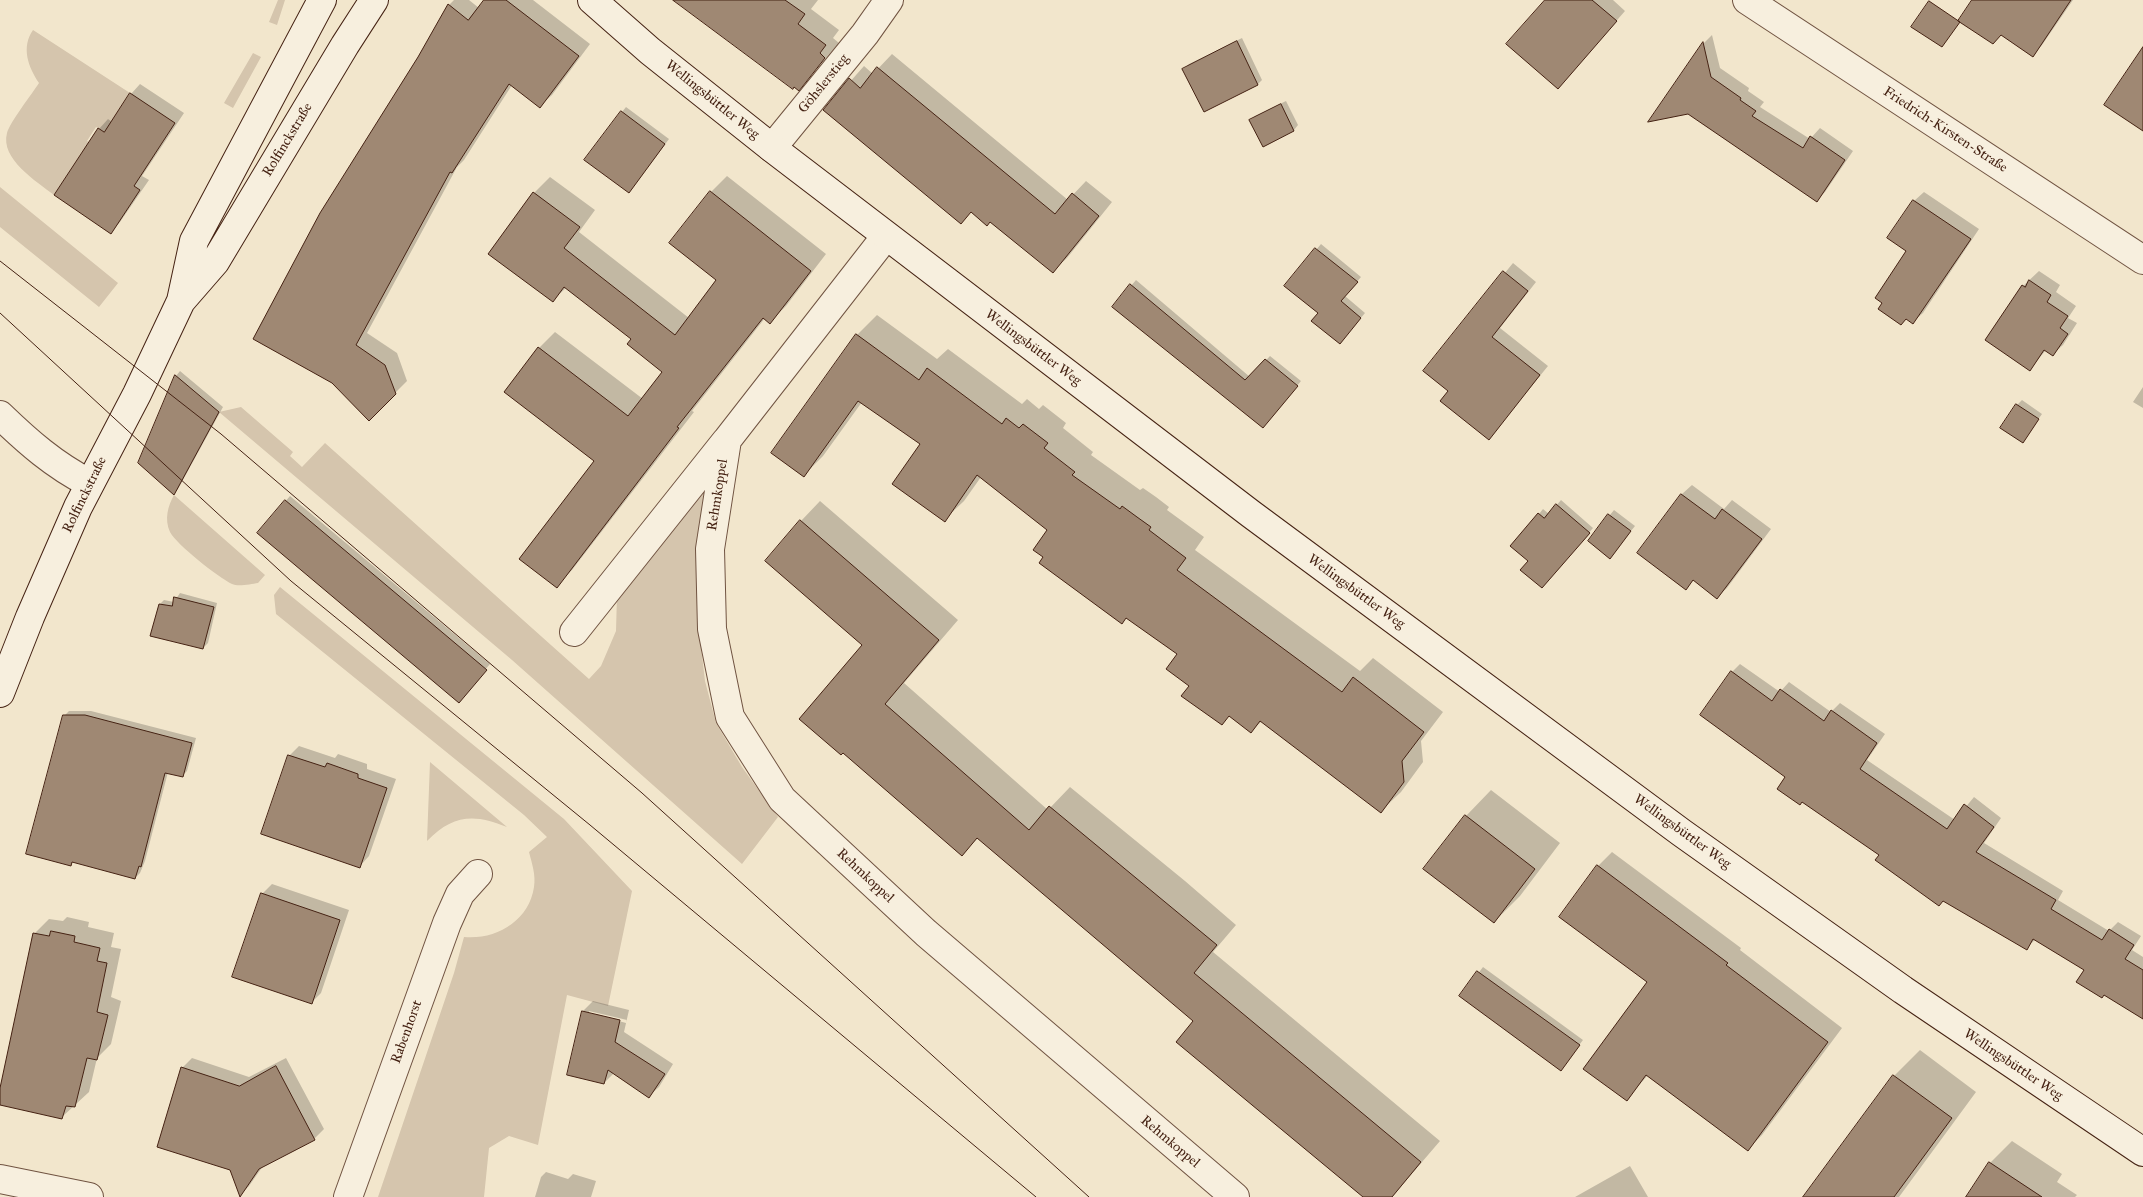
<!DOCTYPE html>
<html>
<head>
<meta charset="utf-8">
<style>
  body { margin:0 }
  canvas { display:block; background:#f2e6cc }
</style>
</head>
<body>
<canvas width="2143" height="1197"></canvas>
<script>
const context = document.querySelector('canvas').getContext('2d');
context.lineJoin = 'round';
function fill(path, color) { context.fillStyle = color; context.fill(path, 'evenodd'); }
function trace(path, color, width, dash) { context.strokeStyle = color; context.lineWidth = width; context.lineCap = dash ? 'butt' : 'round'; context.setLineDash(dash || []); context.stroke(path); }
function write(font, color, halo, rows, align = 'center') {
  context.font = font + ' "IM FELL Great Primer",serif'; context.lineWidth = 4.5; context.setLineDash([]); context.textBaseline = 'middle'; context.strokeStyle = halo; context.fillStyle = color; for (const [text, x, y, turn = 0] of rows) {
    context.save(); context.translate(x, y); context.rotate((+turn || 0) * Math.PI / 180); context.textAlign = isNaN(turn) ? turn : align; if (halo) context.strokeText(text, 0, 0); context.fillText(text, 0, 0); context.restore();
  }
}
fill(new Path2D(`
  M 278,0 L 285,0 L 277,25 L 269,22 Z
  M 33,30 L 130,93 L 104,132 L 96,127 L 87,141 L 95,146 L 82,152 L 54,195 C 36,181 0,159 7,133 C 10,122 32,94 39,83 C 28,67 21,47 33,30 Z
  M 253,53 L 261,57 L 233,108 L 224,103 Z
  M 0,187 L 118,283 L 99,307 L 0,227 Z
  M 241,407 L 293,452 L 290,456 L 302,467 L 325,443 L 589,679 L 601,666 L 616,631 L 617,595 L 699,490 L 704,493 L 697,592 L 700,638 L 705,681 L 716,723 L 742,767 L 778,817 L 742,864 L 512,660 L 219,412 Z
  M 174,495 L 265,575 L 258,583 C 251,584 238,587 232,584 C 218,577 177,545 170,532 C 164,519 168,506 174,495 Z
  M 280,587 L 564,819 L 632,891 L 608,1006 L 567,995 L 538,1145 L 509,1136 L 489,1148 L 484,1197 L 378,1197 L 454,973 L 464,937 C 496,940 529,921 534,887 C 536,875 532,864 529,852 L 547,837 L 524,815 L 276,614 L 274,595 Z
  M 430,762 L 507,827 C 474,813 452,815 427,841 Z`), '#d5c5ad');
fill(new Path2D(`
  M 454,0 L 469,0 L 479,8 L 485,0 L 533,0 L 590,44 L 552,95 L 540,106 L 512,85 L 464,160 L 457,167 L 367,333 L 397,353 L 407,381 L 369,419 L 333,382 L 419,58 L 449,5 Z
  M 690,0 L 818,0 L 811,9 L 839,30 L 833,38 L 839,43 L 798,89 Z
  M 1546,0 L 1613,0 L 1625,11 L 1558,88 Z
  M 1974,0 L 2073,0 L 2042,45 L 2033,55 L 2001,34 Z
  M 1712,35 L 1720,68 L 1749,88 L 1748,91 L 1764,102 L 1760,107 L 1810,139 L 1820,128 L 1853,151 L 1825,192 L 1817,200 L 1688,113 L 1650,120 L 1704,43 Z
  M 1242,38 L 1262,80 L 1258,84 L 1204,110 L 1184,69 L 1189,64 Z
  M 892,54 L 1068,200 L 1086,181 L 1112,202 L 1067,258 L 1053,271 L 991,221 L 972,211 L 825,110 L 864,66 L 873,74 Z
  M 140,84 L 184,113 L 142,176 L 149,180 L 120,222 L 111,232 L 99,129 L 108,119 L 112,122 L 131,94 Z
  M 1286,101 L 1298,125 L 1294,130 L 1263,145 L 1251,120 L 1255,116 Z
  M 626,107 L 669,139 L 633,187 L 622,112 Z
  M 727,176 L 826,254 L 786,306 L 770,322 L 765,318 L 692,411 L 694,412 L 572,570 L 556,586 L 595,461 L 506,392 L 539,348 L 555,332 L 643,399 L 664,372 L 632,339 L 567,287 L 553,300 L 534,193 L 550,177 L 595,210 L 579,232 L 689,318 L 718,280 L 711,192 Z
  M 1924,192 L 1979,229 L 1923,313 L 1913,322 L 1908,251 L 1914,201 Z
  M 1321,244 L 1361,277 L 1345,296 L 1365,313 L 1344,338 L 1319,313 L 1286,286 Z
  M 1513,263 L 1536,282 L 1500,328 L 1548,366 L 1489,438 L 1449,391 L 1425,371 Z
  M 2039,271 L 2060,285 L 2056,292 L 2076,306 L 2068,318 L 2077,323 L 2063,345 L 2053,354 L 2046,350 L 2030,369 L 2023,286 Z
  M 1136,280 L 1250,377 L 1270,356 L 1301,381 L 1268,422 L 1114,306 Z
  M 877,315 L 937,359 L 948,349 L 1022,404 L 1027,399 L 1039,409 L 1043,405 L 1066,423 L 1063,428 L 1093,452 L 1091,455 L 1140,490 L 1143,488 L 1156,497 L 1169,507 L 1167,510 L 1204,537 L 1195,550 L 1360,671 L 1373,658 L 1443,712 L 1421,741 L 1423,762 L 1401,792 L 1381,811 L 1262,721 L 1251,731 L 1230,715 L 1222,723 L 1190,686 L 1179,654 L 1045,557 L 1049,530 L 981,477 L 964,501 L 944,520 L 922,443 L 862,402 L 823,456 L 804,475 L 773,453 L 857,335 Z
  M 180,371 L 223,407 L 178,489 L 174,493 L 140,463 L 176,376 Z
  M 2143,387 L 2143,408 L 2133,402 Z
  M 2022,400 L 2042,414 L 2023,441 L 2017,405 Z
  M 1692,485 L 1724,509 L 1732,500 L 1771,529 L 1727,588 L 1717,597 L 1694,580 L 1686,588 L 1639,552 L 1682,494 Z
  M 290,496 L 490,664 L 463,696 L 259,532 Z
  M 1561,500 L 1593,528 L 1547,582 L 1529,561 L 1539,514 L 1543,509 L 1549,514 Z
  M 820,501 L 958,620 L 904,683 L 1048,810 L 1070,787 L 1185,881 L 1236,925 L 1213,952 L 1440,1141 L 1392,1197 L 1364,1197 L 1195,1021 L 978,838 L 961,854 L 843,751 L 864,645 L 801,521 Z
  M 1614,510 L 1635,526 L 1610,557 L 1589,541 Z
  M 180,593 L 217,603 L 208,643 L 203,648 L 160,604 L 164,600 L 174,602 Z
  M 1740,664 L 1780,692 L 1789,682 L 1831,712 L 1840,703 L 1885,734 L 1867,760 L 1955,820 L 1974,797 L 2001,818 L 1984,843 L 2063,891 L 2058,900 L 2109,931 L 2118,922 L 2141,936 L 2132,950 L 2143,957 L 2143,1018 L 2104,994 L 2085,970 L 2035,940 L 2026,948 L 1880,855 L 1787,777 L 1732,672 Z
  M 69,711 L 91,711 L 196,738 L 187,771 L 182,776 L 168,772 L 145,861 L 140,873 L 135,878 L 74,861 L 70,865 L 64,716 Z
  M 299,746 L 335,758 L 338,754 L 367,764 L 367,769 L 396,779 L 369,856 L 360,866 L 289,756 Z
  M 1491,790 L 1560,843 L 1520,896 L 1494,922 L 1466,816 Z
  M 1612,852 L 1741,948 L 1740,950 L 1842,1028 L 1762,1135 L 1748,1149 L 1648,1075 L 1626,1100 L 1649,982 L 1598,866 Z
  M 272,884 L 349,910 L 321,993 L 311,1003 L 262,894 Z
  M 67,917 L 89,922 L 88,927 L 114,933 L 111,947 L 121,949 L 111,997 L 121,1001 L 111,1044 L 97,1058 L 89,1092 L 62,1117 L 0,1104 L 0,1093 L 35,933 L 49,919 L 63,921 Z
  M 1483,967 L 1583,1040 L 1561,1069 L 1461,996 Z
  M 593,1001 L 629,1010 L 624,1032 L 673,1064 L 659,1087 L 649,1096 L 614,1073 L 604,1083 L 568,1074 L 583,1011 ZM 589,1011 L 627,1020 L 626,1023 L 589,1013 Z
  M 1920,1050 L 1976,1092 L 1899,1197 L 1805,1197 L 1894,1076 Z
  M 192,1058 L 249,1077 L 286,1058 L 324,1129 L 314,1139 L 263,1166 L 249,1186 L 240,1195 L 231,1169 L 182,1068 Z
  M 2012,1141 L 2062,1174 L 2057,1182 L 2077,1195 L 2075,1197 L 1967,1197 L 1990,1163 Z
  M 1630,1166 L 1648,1197 L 1575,1197 Z
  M 546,1172 L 568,1179 L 573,1174 L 596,1181 L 591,1197 L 535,1197 L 541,1177 Z`), '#0003');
const building = new Path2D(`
  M 484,0 L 506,0 L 579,56 L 540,108 L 509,84 L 452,173 L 450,172 L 356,345 L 385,365 L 396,394 L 369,421 L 332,383 L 253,339 L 320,213 L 418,57 L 448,4 L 468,20 Z
  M 673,0 L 785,0 L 805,14 L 798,24 L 826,45 L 820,53 L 825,58 L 799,91 L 794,87 L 793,89 Z
  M 1545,0 L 1592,0 L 1617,21 L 1558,89 L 1506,44 Z
  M 1972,0 L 2071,0 L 2033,57 L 2001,35 L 1993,44 L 1958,21 Z
  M 1929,1 L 1960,22 L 1942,47 L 1911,27 Z
  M 1237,41 L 1258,85 L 1204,112 L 1182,69 Z
  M 1703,42 L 1711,77 L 1741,98 L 1740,100 L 1756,111 L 1752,116 L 1803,148 L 1810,136 L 1845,160 L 1817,202 L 1688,114 L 1648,122 Z
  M 2143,47 L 2143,131 L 2104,105 Z
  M 877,67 L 1055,214 L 1072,193 L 1099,216 L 1053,273 L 990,222 L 987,226 L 971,212 L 961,224 L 823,110 L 849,78 L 860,88 Z
  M 130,93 L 175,123 L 134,186 L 140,190 L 111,234 L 54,195 L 98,128 L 104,132 Z
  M 1281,104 L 1294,131 L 1263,147 L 1249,120 Z
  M 621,111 L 665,144 L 629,193 L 584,160 Z
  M 710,191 L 811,271 L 770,324 L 763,318 L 677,427 L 679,428 L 557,588 L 519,559 L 594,461 L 504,392 L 538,347 L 628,416 L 662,372 L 627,344 L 631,339 L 564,287 L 553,302 L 488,254 L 533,192 L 580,227 L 564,248 L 675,335 L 716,280 L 669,243 Z
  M 1913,200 L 1971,239 L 1913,324 L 1906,319 L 1901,325 L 1878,309 L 1882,303 L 1875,298 L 1906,251 L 1887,238 Z
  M 1315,248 L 1358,282 L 1341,301 L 1361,318 L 1340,344 L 1311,321 L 1318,313 L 1284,286 Z
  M 1503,271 L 1528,291 L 1492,337 L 1540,375 L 1489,440 L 1440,401 L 1448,391 L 1423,371 Z
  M 2029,280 L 2051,295 L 2047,302 L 2068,316 L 2060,328 L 2068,334 L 2053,356 L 2044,350 L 2030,371 L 1985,340 L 2022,285 L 2025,287 Z
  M 1130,284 L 1245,380 L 1265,359 L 1298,386 L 1263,428 L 1112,307 Z
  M 856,334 L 919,380 L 927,368 L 1002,424 L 1006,418 L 1019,428 L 1023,424 L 1048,443 L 1044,448 L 1075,472 L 1072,475 L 1120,509 L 1122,506 L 1137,517 L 1151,527 L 1149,530 L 1186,558 L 1177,570 L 1342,692 L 1353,677 L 1424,732 L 1402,761 L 1404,782 L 1381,813 L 1260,721 L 1251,733 L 1229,716 L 1222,725 L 1181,696 L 1189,686 L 1166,669 L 1177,654 L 1126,618 L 1122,624 L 1039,563 L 1043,557 L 1033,550 L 1047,530 L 977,475 L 945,522 L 892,484 L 920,444 L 858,401 L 804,477 L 771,453 Z
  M 175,375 L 219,412 L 174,495 L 138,463 Z
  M 2016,404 L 2039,419 L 2023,443 L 2000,428 Z
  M 1681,494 L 1715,519 L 1722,509 L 1762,539 L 1717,599 L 1693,580 L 1686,590 L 1637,553 Z
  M 285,500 L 487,670 L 459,703 L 257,533 Z
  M 1556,504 L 1590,533 L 1542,588 L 1520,570 L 1528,561 L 1510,546 L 1538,513 L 1544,518 Z
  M 1608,514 L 1631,531 L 1610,559 L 1588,541 Z
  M 800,520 L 939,640 L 885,704 L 1029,830 L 1049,806 L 1217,945 L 1194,973 L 1421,1162 L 1392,1197 L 1363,1197 L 1176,1042 L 1193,1021 L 977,838 L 962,856 L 843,753 L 841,755 L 799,719 L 862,645 L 765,561 Z
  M 174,597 L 214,607 L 203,649 L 150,636 L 159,604 L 172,606 Z
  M 1731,671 L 1772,701 L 1780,689 L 1824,721 L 1831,710 L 1877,743 L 1860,769 L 1947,829 L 1964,804 L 1994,827 L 1976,852 L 2056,900 L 2051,909 L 2102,940 L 2109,929 L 2134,945 L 2125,959 L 2143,970 L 2143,1019 L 2104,995 L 2102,998 L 2076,982 L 2084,970 L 2033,939 L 2027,950 L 1943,901 L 1939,906 L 1875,860 L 1879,855 L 1802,802 L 1800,805 L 1777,789 L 1785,777 L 1700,715 Z
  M 63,715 L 85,715 L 192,743 L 183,777 L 165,773 L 141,867 L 139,866 L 135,879 L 72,862 L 71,866 L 26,854 Z
  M 288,755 L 325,767 L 327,763 L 358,774 L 358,778 L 387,788 L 360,868 L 261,834 Z
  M 1465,815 L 1535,869 L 1494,923 L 1423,869 Z
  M 1597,865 L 1728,963 L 1726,965 L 1828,1042 L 1748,1151 L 1646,1075 L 1627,1101 L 1583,1069 L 1647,982 L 1559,917 Z
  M 261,893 L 340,920 L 312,1004 L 232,977 Z
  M 51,931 L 75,936 L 74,942 L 100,948 L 97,961 L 107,963 L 97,1012 L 108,1015 L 97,1060 L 87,1058 L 75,1107 L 66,1106 L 62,1119 L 0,1105 L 0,1088 L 33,933 L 49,936 Z
  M 1477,971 L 1580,1045 L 1561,1071 L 1459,996 Z
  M 582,1011 L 620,1020 L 615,1042 L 665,1074 L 649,1098 L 608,1070 L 604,1084 L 567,1075 Z
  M 276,1066 L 315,1140 L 259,1169 L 240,1197 L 230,1170 L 157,1147 L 181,1067 L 239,1086 Z
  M 1893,1075 L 1952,1118 L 1894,1197 L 1803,1197 Z
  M 1989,1162 L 2042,1197 L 1966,1197 Z`);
fill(building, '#9f8873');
trace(building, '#452213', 1);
const street = new Path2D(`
  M 1747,0 L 2143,260
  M 772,148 L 865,34 L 889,0
  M 886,236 L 727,440 L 710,549 L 712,629 L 730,717 L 782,799 L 926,933 L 1235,1197
  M 0,415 C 28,442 54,465 89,483
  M 574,632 L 726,441
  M 0,1179 L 89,1197
  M 348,1197 L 447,923 L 460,894 L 478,874`);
const secondary = new Path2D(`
  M 592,0 L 650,51 L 772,148 L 1251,514 L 1682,833 L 1903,990 L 2143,1152
  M 182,300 L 215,262 L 345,45 L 374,0
  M 0,693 L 30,617 L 78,507 L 137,394 L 181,301 L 194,241 L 322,0`);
trace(street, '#705341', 30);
trace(secondary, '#452213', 30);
trace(street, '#f7efde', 28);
trace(secondary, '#f7efde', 28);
trace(new Path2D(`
  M 0,261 L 221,434 L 642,793 L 1089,1197
  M 0,313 L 291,581 L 590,825 L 1036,1197`), '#452213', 1);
write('14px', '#452213', '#f7efde', [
  ["Göhslerstieg",824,84,-51],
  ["Wellingsbüttler Weg",712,100,39],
  ["Friedrich-Kirsten-Straße",1945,130,33],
  ["Rolfinckstraße",288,140,-59],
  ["Wellingsbüttler Weg",1033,348,37],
  ["Rolfinckstraße",85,495,-64],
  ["Rehmkoppel",718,495,-81],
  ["Wellingsbüttler Weg",1356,592,36],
  ["Wellingsbüttler Weg",1682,832,36],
  ["Rehmkoppel",865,876,43],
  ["Rabenhorst",407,1032,-70],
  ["Wellingsbüttler Weg",2013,1065,34],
  ["Rehmkoppel",1170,1142,40]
]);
</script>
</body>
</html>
